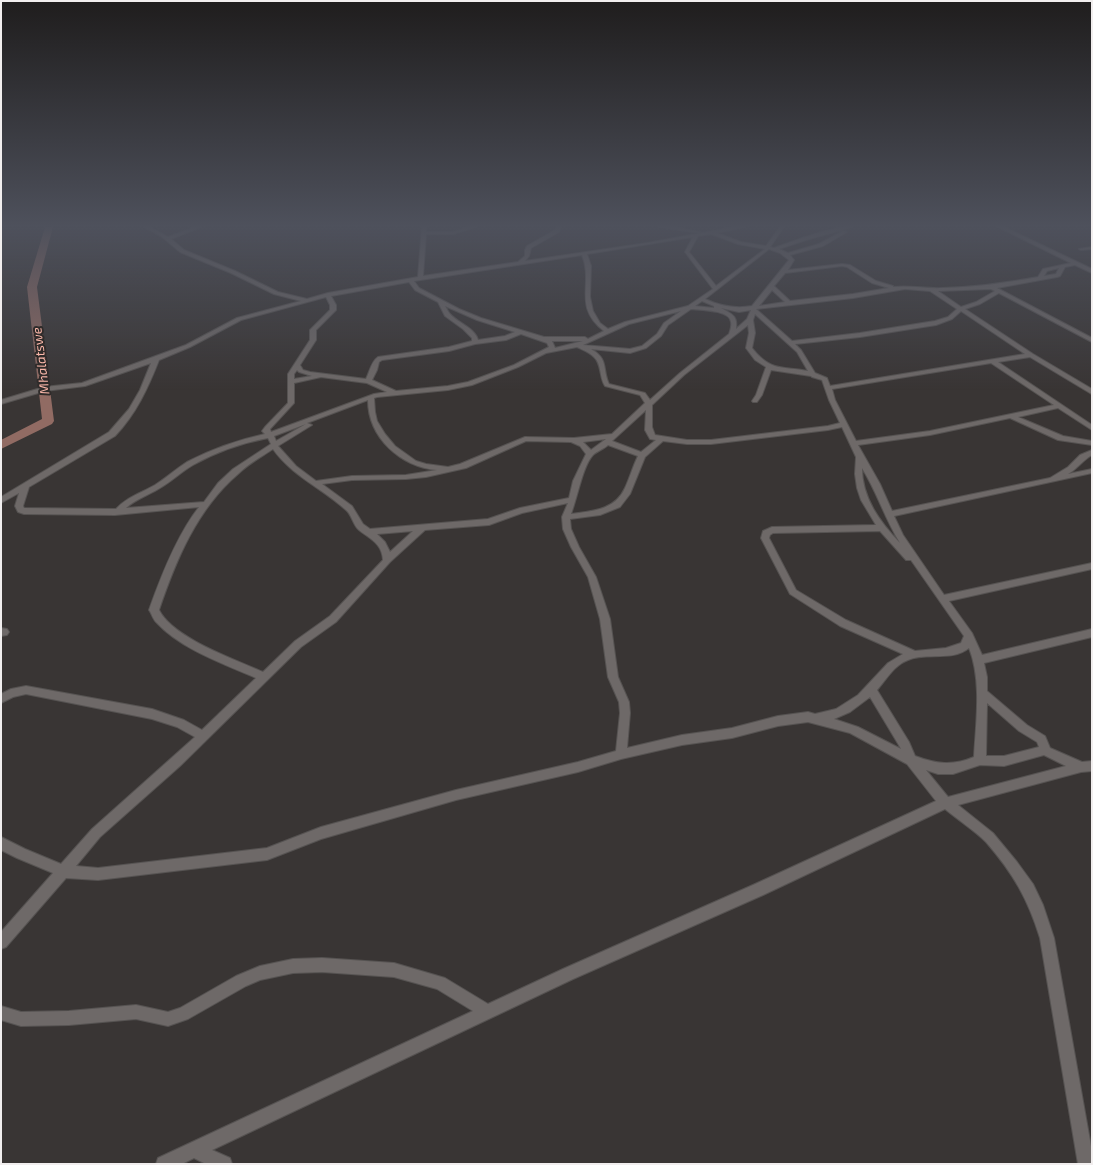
<!DOCTYPE html>
<html>
<head>
<meta charset="utf-8">
<style>
  body { margin:0 }
  #map { position:relative; width:1093px; height:1165px; overflow:hidden; background:#393534; font-family:"Exo 2",sans-serif }
  canvas { display:block }
  .frame { position:absolute; inset:0; border:2px solid #f1eeee; pointer-events:none }
</style>
</head>
<body>
<div id="map">
<canvas width="1093" height="1165"></canvas>
<div class="frame"></div>
</div>
<script>
const context = document.querySelector('canvas').getContext('2d');
context.lineJoin = 'round';
function fill(path, color) { context.fillStyle = color; context.fill(path, 'evenodd'); }
function trace(path, color, width, dash) { context.strokeStyle = color; context.lineWidth = width; context.lineCap = dash ? 'butt' : 'round'; context.setLineDash(dash || []); context.stroke(path); }
function write(font, color, halo, rows, align = 'center') {
  context.font = font + ' "Exo 2",sans-serif'; context.lineWidth = 4; context.setLineDash([]); context.textBaseline = 'middle'; context.strokeStyle = halo; context.fillStyle = color; for (const [text, x, y, turn = 0] of rows) {
    context.save(); context.translate(x, y); context.rotate((+turn || 0) * Math.PI / 180); context.textAlign = isNaN(turn) ? turn : align; if (halo) context.strokeText(text, 0, 0); context.fillText(text, 0, 0); context.restore();
  }
}
fill(new Path2D(`
  M 45,227 L 53,227 L 37,287 L 54,421 L 52,424 L 1,449 L 1,440 L 42,419 L 27,287 Z`), '#916b63');
const minor = new Path2D(`
  M 144,227 L 150,227 L 168,237 L 195,227 L 201,227 L 171,239 L 184,250 L 235,271 L 278,292 L 307,299 L 328,293 L 418,277 L 422,227 L 426,227 L 426,232 L 453,232 L 468,227 L 476,227 L 453,234 L 426,234 L 423,276 L 518,262 L 525,256 L 525,250 L 527,246 L 555,230 L 557,227 L 561,227 L 559,232 L 531,248 L 529,256 L 525,261 L 647,243 L 734,227 L 745,227 L 717,233 L 741,242 L 766,246 L 780,227 L 784,227 L 770,247 L 774,248 C 798,240 828,227 852,227 L 806,240 L 779,249 L 788,253 L 819,244 L 843,231 L 847,232 L 823,246 L 790,255 L 794,260 L 788,270 L 842,264 L 850,265 L 876,281 L 893,286 L 893,287 C 910,285 926,289 943,288 C 975,287 1006,283 1038,277 L 1043,269 L 1071,263 L 998,227 L 1004,227 L 1092,269 L 1092,273 L 1075,265 L 1065,267 L 1060,276 L 1057,277 L 997,288 L 1092,338 L 1092,342 L 999,293 L 980,304 L 965,309 L 1033,354 L 1092,389 L 1092,394 L 1090,393 L 1030,357 L 998,362 L 1092,425 L 1092,430 L 1058,408 L 1018,417 L 1063,436 L 1092,441 L 1092,445 L 1058,440 L 1010,418 L 930,435 L 858,445 L 880,484 L 892,511 L 1050,478 L 1068,467 L 1080,455 L 1092,450 L 1092,455 C 1083,460 1077,469 1068,474 L 1092,469 L 1092,473 L 894,516 L 903,535 L 944,595 L 1092,563 L 1092,569 L 949,601 L 972,633 L 982,655 L 1092,629 L 1092,637 L 984,663 L 987,677 L 987,691 L 1027,725 L 1045,736 L 1050,748 L 1082,762 L 1092,761 L 1092,771 L 1081,772 L 958,805 L 993,833 L 1017,862 L 1033,884 L 1043,905 L 1054,938 L 1092,1152 L 1092,1164 L 1078,1164 L 1040,938 C 1028,899 1013,873 986,842 C 974,830 958,820 945,809 L 763,895 L 573,979 L 212,1150 L 230,1158 L 232,1164 L 206,1164 L 194,1158 L 182,1164 L 156,1164 L 158,1158 L 473,1011 L 437,989 L 394,977 L 322,972 L 293,973 L 260,980 L 246,986 L 188,1019 L 168,1026 L 136,1019 L 69,1025 L 21,1026 L 1,1020 L 1,1006 L 21,1012 L 69,1011 L 136,1005 L 168,1012 L 180,1008 L 236,976 L 260,966 L 293,959 L 322,958 L 394,963 L 445,978 L 488,1004 L 563,969 L 753,885 L 936,801 L 907,764 L 850,733 L 808,722 L 778,726 L 732,738 L 682,745 L 621,759 L 578,772 L 456,800 L 321,839 L 267,860 L 98,880 L 66,878 L 6,947 L 1,949 L 1,932 L 53,873 L 17,858 L 1,850 L 1,837 L 25,849 L 61,864 L 92,829 L 195,737 L 177,727 L 152,719 L 26,694 L 13,697 L 1,703 L 1,694 L 11,689 L 26,686 L 152,709 L 184,720 L 202,730 L 256,678 C 224,664 181,649 157,623 C 153,620 152,614 149,610 C 161,576 177,535 199,507 L 115,515 L 24,514 L 18,512 L 15,506 L 19,493 L 1,503 L 1,497 L 109,432 L 129,409 L 140,390 L 151,363 L 85,386 L 45,391 L 1,404 L 1,400 L 44,387 L 82,383 L 186,345 L 237,318 L 301,301 L 274,294 L 231,273 L 180,252 L 161,236 ZM 711,234 L 738,244 L 765,249 L 716,286 L 689,252 L 698,236 ZM 693,237 L 685,252 L 713,289 L 688,306 L 625,322 L 608,329 L 600,323 L 593,311 L 590,297 L 591,266 L 587,254 ZM 769,249 L 780,253 L 789,260 L 752,306 C 736,309 720,306 705,299 ZM 582,255 C 594,284 572,306 604,331 L 588,339 L 585,337 L 544,337 L 481,318 L 459,309 L 419,288 L 414,281 ZM 842,266 L 847,267 L 872,283 L 889,288 L 853,294 L 790,301 L 774,286 L 785,273 ZM 1059,268 L 1056,274 L 1044,276 L 1047,271 ZM 409,282 L 415,290 L 438,302 L 445,316 L 463,329 L 472,338 L 472,341 L 449,347 L 378,357 C 371,362 370,371 366,379 L 310,372 L 303,370 L 300,365 L 316,340 L 316,330 L 336,310 L 336,305 L 331,296 ZM 905,289 L 930,291 L 957,309 L 948,317 L 935,321 L 860,333 L 792,341 L 756,309 L 853,298 ZM 991,289 L 995,291 L 976,302 L 961,307 L 938,291 ZM 772,290 L 785,302 L 759,306 ZM 326,297 L 330,305 L 330,310 L 310,330 L 310,340 L 288,374 L 288,403 L 265,427 L 262,431 L 265,434 C 238,440 212,449 187,462 C 176,469 166,478 155,485 C 141,493 127,497 116,509 L 24,508 L 23,506 L 29,487 L 115,436 C 136,414 148,388 159,360 L 190,347 L 241,320 ZM 702,301 L 714,306 L 714,308 L 695,306 ZM 445,306 L 477,320 L 515,332 L 505,336 L 478,340 C 475,328 458,323 450,314 C 448,312 447,309 445,306 ZM 721,308 L 739,312 L 751,310 L 747,319 L 736,329 C 738,315 731,314 721,308 ZM 691,309 C 701,310 730,310 731,322 C 732,326 730,331 729,334 L 680,373 L 650,400 L 645,393 L 609,384 C 602,369 609,359 591,349 L 630,353 L 646,348 L 661,336 L 668,325 ZM 681,311 L 664,323 L 657,334 L 642,346 L 630,349 L 583,345 L 629,324 ZM 961,311 L 1025,354 L 830,386 L 827,378 L 815,373 L 801,350 L 795,344 L 860,337 L 936,325 L 952,319 ZM 755,314 L 797,352 L 808,371 C 782,366 771,372 752,348 L 755,333 L 753,320 ZM 748,325 L 749,333 L 746,348 L 755,360 L 766,367 L 756,395 L 752,401 L 753,402 L 757,402 L 762,395 L 771,370 L 811,376 L 812,377 L 822,380 L 829,400 L 840,423 L 828,426 L 711,440 L 687,440 L 655,435 L 652,427 L 652,405 L 684,375 ZM 521,334 L 547,343 L 549,347 L 514,365 L 468,382 L 448,386 L 396,391 L 372,380 L 377,370 L 379,362 L 382,360 L 449,351 L 475,344 L 506,340 ZM 552,341 L 583,341 L 555,348 ZM 577,347 C 583,350 589,352 594,357 C 602,364 599,377 605,386 L 640,395 L 645,403 L 612,434 L 574,438 L 525,437 L 460,464 L 448,467 L 426,464 L 416,461 L 395,446 L 385,434 L 377,421 L 375,412 L 374,398 L 377,397 L 448,390 L 472,385 L 518,367 L 546,353 ZM 991,363 L 1054,405 L 930,431 L 856,441 L 835,400 L 832,389 ZM 297,370 L 299,372 L 312,376 L 294,379 L 294,374 ZM 321,377 L 367,383 L 387,392 L 374,394 L 271,432 L 270,429 L 294,403 L 294,383 ZM 368,400 C 368,438 401,467 437,470 L 406,475 L 352,476 L 316,481 L 296,466 L 279,447 L 278,446 L 312,425 L 307,423 ZM 646,410 L 645,430 L 650,439 L 656,440 L 641,452 L 612,441 ZM 306,424 L 276,441 L 274,436 ZM 842,427 L 856,457 L 855,474 L 857,488 L 861,500 L 876,525 L 772,527 L 763,531 L 761,538 L 790,594 L 840,626 L 903,654 L 888,663 L 858,695 L 836,709 L 815,714 L 808,712 L 778,716 L 732,728 L 682,735 L 627,748 L 630,713 L 629,702 L 618,677 L 610,619 L 596,577 L 579,547 L 571,529 L 570,519 L 600,515 L 620,507 L 630,494 L 645,457 L 663,441 L 687,444 L 711,444 L 828,430 ZM 268,438 L 271,444 L 233,469 L 218,483 L 204,502 L 126,508 C 136,499 149,495 160,488 C 172,481 181,472 193,465 C 216,452 242,443 268,438 ZM 606,439 L 591,450 L 583,442 ZM 526,441 L 571,442 L 580,446 L 586,454 L 573,481 L 569,498 L 520,508 L 488,519 L 370,529 L 363,524 L 352,506 L 322,484 L 352,480 L 406,479 L 426,477 L 466,468 ZM 608,445 L 638,456 C 633,466 630,477 625,488 C 615,510 593,511 571,514 C 577,499 583,465 593,455 C 597,451 604,449 608,445 ZM 273,449 C 292,476 322,488 346,510 C 352,515 353,525 359,530 C 370,539 382,543 383,560 L 330,616 L 295,641 L 263,672 C 234,659 173,638 159,610 C 176,560 197,509 238,474 C 248,464 261,457 273,449 ZM 862,468 C 877,492 885,519 900,543 C 880,522 862,498 862,468 ZM 568,503 L 562,517 L 563,529 L 571,547 L 588,577 L 600,619 L 608,677 L 619,702 L 620,713 L 616,751 L 578,762 L 456,790 L 321,827 L 267,848 L 98,868 L 76,866 L 100,837 L 180,766 L 301,647 L 336,622 L 390,562 L 425,530 L 489,525 L 522,513 ZM 413,531 L 390,552 L 385,542 L 377,534 ZM 880,531 L 906,560 L 911,560 L 964,636 L 961,643 L 946,648 L 915,651 L 846,620 L 796,590 L 769,538 L 770,535 L 773,533 ZM 969,648 C 982,681 976,722 974,757 C 953,766 936,764 915,756 L 909,742 L 877,690 C 886,680 894,665 908,660 C 927,652 952,662 969,648 ZM 870,697 L 900,747 L 901,749 L 858,727 L 834,719 L 850,712 ZM 987,703 L 1019,731 L 1037,742 L 1039,747 L 1004,756 L 986,756 ZM 1044,755 L 1066,766 L 948,797 L 926,770 L 938,774 L 953,774 L 980,765 L 1004,766 Z
  M 659,227 L 673,227 L 701,232 L 699,233 Z
  M 1092,247 L 1092,249 L 1081,250 L 1079,249 Z
  M 1,628 L 7,629 L 9,632 L 7,635 L 1,636 Z`);
trace(minor, '#565352', 2);
fill(minor, '#6e6968');
const sky = context.createLinearGradient(0, 0, 0, 390);
sky.addColorStop(0, '#1f1d1d');
sky.addColorStop(0.58, '#4e515c');
sky.addColorStop(1, '#4e515c00');
context.fillStyle = sky;
context.fillRect(0, 0, 1093, 390);
write('italic 13px', '#fab7a9', '#2f2b2a', [
  ["Mhalatswe",41,361,-97]
]);
</script>
</body>
</html>
